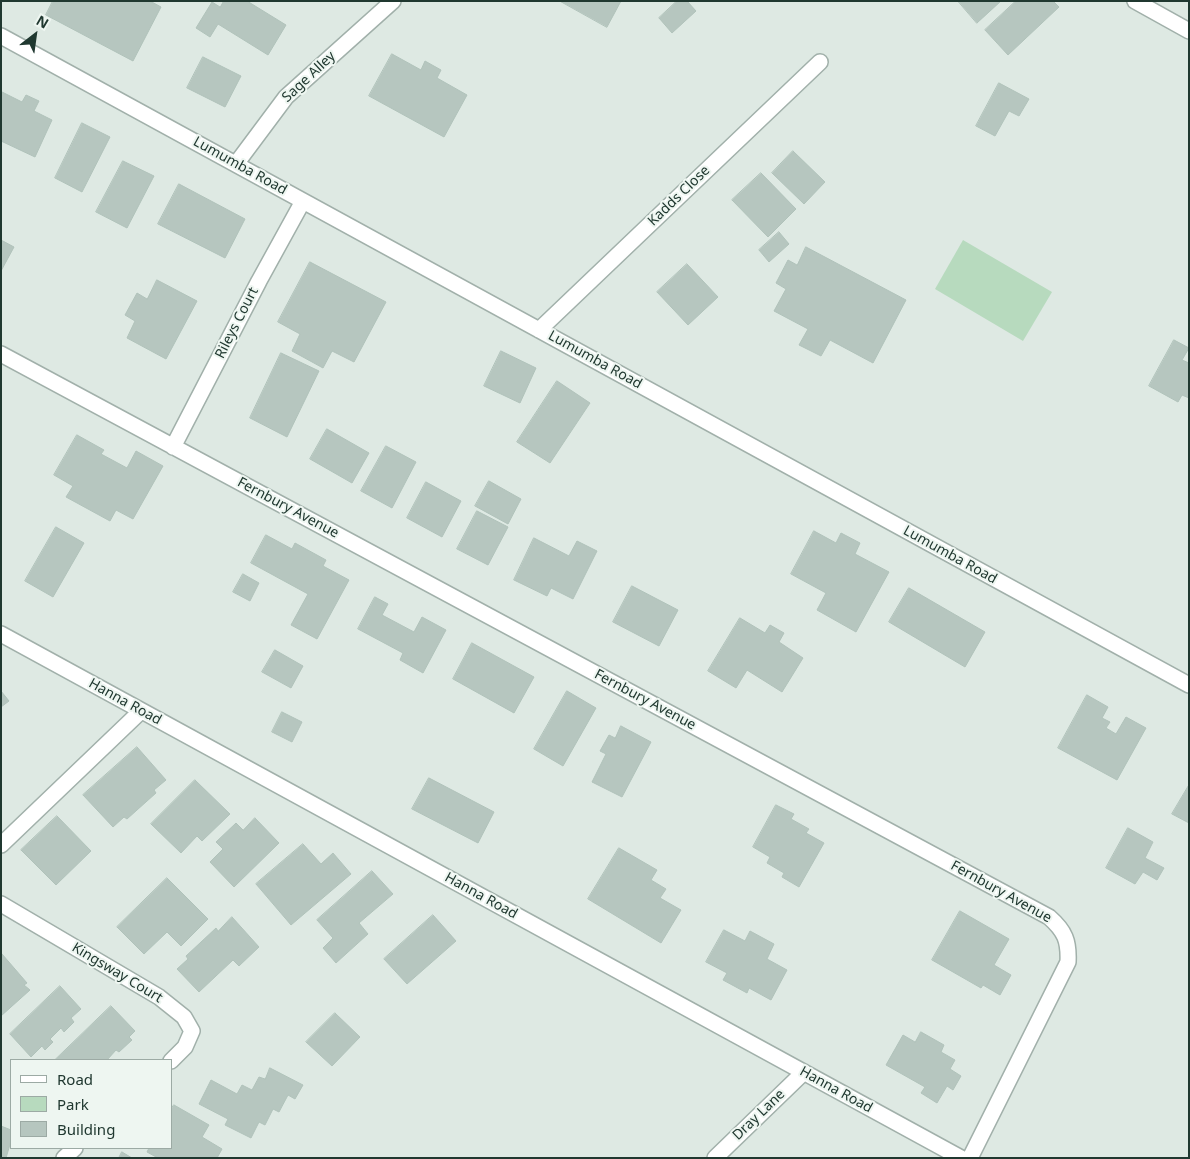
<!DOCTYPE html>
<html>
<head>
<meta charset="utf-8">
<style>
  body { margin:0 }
  #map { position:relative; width:1190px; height:1159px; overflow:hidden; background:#dee9e3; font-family:"Noto Sans",sans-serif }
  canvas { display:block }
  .frame { position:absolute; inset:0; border:2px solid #203830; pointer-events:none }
  .legend { position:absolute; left:10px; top:1059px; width:162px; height:90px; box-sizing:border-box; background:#eef6f1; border:1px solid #9caaa4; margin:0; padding:6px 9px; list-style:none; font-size:15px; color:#203830 }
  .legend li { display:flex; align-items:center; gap:10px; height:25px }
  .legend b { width:25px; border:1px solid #9caaa4 }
  .north { position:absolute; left:10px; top:10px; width:50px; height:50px; -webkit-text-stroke:4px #eef6f1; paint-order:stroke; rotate:30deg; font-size:14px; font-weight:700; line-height:20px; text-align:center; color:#203830 }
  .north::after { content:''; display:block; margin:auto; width:18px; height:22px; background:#203830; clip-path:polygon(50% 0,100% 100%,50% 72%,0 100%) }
</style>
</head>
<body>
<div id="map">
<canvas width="1190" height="1159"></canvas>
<div class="frame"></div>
<ul class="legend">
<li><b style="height:6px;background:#fff"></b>Road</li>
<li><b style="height:14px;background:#b7dabe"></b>Park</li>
<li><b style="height:14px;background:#b6c6bf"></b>Building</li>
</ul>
<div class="north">N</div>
</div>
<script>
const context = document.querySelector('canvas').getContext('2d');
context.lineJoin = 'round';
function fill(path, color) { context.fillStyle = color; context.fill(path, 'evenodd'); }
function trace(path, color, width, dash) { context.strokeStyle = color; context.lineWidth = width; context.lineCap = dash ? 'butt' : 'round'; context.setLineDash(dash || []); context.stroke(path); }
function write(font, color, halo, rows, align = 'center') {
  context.font = font + ' "Noto Sans",sans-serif'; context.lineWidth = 4; context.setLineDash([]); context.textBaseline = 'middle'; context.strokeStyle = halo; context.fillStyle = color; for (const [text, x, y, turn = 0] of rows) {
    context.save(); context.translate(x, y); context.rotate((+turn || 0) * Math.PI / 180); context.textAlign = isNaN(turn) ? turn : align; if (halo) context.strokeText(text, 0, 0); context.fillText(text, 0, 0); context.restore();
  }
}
fill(new Path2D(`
  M 963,240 L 1052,292 L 1023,341 L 935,289 Z`), '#b7dabe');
const building = new Path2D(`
  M 53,1 L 150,1 L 161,7 L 133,61 L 46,15 Z
  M 224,1 L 247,1 L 286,25 L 268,55 L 218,24 L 210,37 L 196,28 L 212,2 L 220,7 Z
  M 560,1 L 621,1 L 607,27 Z
  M 677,1 L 687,1 L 696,11 L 672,33 L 659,18 Z
  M 958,1 L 1001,1 L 977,23 Z
  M 1016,1 L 1053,1 L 1059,7 L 1008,55 L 985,30 Z
  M 392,54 L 421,70 L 425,61 L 441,70 L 437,78 L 467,95 L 444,137 L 369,96 Z
  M 203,57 L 241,76 L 225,107 L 187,88 Z
  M 999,83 L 1029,99 L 1019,116 L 1009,111 L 995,136 L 976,126 Z
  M 2,92 L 22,102 L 26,95 L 39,101 L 34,111 L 52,120 L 35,157 L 1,141 Z
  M 82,123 L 110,137 L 82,192 L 55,178 Z
  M 793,151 L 825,182 L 804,204 L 772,173 Z
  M 123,161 L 154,176 L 127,228 L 96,212 Z
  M 761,173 L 796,209 L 768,237 L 732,200 Z
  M 179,184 L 245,219 L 225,258 L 158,224 Z
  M 779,232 L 789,244 L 769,262 L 759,250 Z
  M 1,240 L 14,247 L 1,271 Z
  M 806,247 L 906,300 L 873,363 L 830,340 L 821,356 L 799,345 L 808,329 L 774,311 L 786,289 L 776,283 L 788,260 L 797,265 Z
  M 310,262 L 386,302 L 354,362 L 332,351 L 323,368 L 292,351 L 300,334 L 278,322 Z
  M 687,264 L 718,297 L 688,325 L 657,292 Z
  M 157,280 L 197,301 L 166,359 L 127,338 L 135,321 L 125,315 L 137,293 L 147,299 Z
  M 1174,340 L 1189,348 L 1182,360 L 1189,363 L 1189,398 L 1182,395 L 1178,402 L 1149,386 Z
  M 501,351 L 536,368 L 520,403 L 484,386 Z
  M 281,353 L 319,371 L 287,437 L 250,418 Z
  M 557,381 L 590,403 L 550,463 L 517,442 Z
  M 327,429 L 369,453 L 352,483 L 310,459 Z
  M 77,435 L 104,450 L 101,454 L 127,468 L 136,451 L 163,466 L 133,519 L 116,510 L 110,521 L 66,497 L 73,486 L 54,475 Z
  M 386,446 L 416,462 L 392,508 L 361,491 Z
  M 489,481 L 521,499 L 508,524 L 475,506 Z
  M 426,482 L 461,501 L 442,537 L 407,518 Z
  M 477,511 L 508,527 L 488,565 L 457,549 Z
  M 56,527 L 84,543 L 53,597 L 25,581 Z
  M 814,531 L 836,543 L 841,533 L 860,543 L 855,554 L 889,572 L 856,632 L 817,610 L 826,593 L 791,574 Z
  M 266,535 L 292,549 L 295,543 L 326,560 L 323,566 L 349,580 L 317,639 L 291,625 L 308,594 L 251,563 Z
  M 534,538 L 569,556 L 577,541 L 597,551 L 573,599 L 551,588 L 547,596 L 514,580 Z
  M 243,574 L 259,583 L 250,601 L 233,592 Z
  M 632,586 L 678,610 L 659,646 L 613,622 Z
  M 909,588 L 985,632 L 965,667 L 889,622 Z
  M 375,597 L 388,604 L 382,615 L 414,632 L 422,617 L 446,630 L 423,673 L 400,660 L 403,653 L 358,629 Z
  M 740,618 L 765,633 L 770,625 L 784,633 L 779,642 L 803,658 L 782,692 L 747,670 L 736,688 L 708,671 Z
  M 472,643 L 534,677 L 514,713 L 453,679 Z
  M 275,650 L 303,666 L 291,688 L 262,672 Z
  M 1,691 L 9,701 L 1,707 Z
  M 567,691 L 596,708 L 563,766 L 534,749 Z
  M 1087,695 L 1108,707 L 1102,718 L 1110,722 L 1106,728 L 1116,734 L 1126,717 L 1146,728 L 1117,780 L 1058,748 Z
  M 282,712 L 302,722 L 292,742 L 272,732 Z
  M 621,726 L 651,742 L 622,797 L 592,782 L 606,754 L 600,751 L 609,735 L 615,738 Z
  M 137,747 L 166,780 L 154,790 L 156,793 L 127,819 L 124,817 L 113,827 L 83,795 Z
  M 429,778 L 494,812 L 478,843 L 412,809 Z
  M 195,780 L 230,814 L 202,841 L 197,836 L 181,853 L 151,824 Z
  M 1189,785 L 1189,823 L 1172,814 Z
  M 776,805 L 794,814 L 791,819 L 809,829 L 806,833 L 824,843 L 799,887 L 782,877 L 784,873 L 767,863 L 770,857 L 753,847 Z
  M 57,816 L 91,851 L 56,885 L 21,850 Z
  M 255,818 L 279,843 L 234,887 L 210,862 L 223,849 L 216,842 L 236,823 L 243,830 Z
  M 1128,828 L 1153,842 L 1145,858 L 1164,868 L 1157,880 L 1143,872 L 1135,884 L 1106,868 Z
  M 303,844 L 321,864 L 333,853 L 351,874 L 291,925 L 256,884 Z
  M 619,848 L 657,870 L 651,880 L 666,889 L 660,898 L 681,910 L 661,943 L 588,899 Z
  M 372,871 L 393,894 L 359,923 L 368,934 L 336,963 L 323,948 L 333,938 L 317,920 Z
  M 167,878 L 208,919 L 181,946 L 167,932 L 144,954 L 117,927 Z
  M 960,911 L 1009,939 L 994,965 L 1011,975 L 1000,995 L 983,985 L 981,988 L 932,960 Z
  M 433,915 L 456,941 L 407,984 L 384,959 Z
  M 232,917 L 259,947 L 239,966 L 233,960 L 199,992 L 177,969 L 188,959 L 186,956 L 216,928 L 218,931 Z
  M 724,930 L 745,941 L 750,931 L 774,944 L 767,959 L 787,970 L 771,1000 L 749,988 L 747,993 L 723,980 L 727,973 L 706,962 Z
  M 2,954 L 27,983 L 24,985 L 30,990 L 1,1016 Z
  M 60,986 L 81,1009 L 71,1018 L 74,1022 L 64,1032 L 61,1028 L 50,1039 L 53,1042 L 45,1050 L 42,1046 L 31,1057 L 10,1034 Z
  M 111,1006 L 135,1031 L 129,1037 L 132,1040 L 119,1052 L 116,1050 L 107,1060 L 55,1060 Z
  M 335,1013 L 360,1037 L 332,1066 L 306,1042 Z
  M 921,1032 L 944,1045 L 941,1052 L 955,1060 L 950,1069 L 961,1076 L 953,1090 L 947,1086 L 937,1103 L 921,1093 L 925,1087 L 886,1065 L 903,1035 L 915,1042 Z
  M 270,1068 L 303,1085 L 295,1099 L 288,1095 L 279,1112 L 273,1109 L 265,1125 L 259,1122 L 251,1138 L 225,1125 L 228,1119 L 199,1104 L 211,1080 L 237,1094 L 242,1085 L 252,1090 L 259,1077 L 265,1079 Z
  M 174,1105 L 209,1125 L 202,1137 L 222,1149 L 217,1158 L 158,1158 L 147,1152 L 149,1148 L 171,1148 L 171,1109 Z
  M 1,1126 L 11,1130 L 11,1141 L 6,1158 L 1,1158 Z
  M 122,1152 L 132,1158 L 119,1158 Z`);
fill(building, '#b6c6bf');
trace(building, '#b0c2ba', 1);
const minor = new Path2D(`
  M 1135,1 L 1189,31
  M 1,36 L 1189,685
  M 236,164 L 286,97 L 393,1
  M 539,330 L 820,62
  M 1,354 L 1049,917 C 1065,931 1069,941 1068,962 L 970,1158
  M 173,447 L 259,281 L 303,201
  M 1,634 L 961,1158
  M 1,845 L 141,711
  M 1,904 L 159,997 L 184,1017 L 192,1031 L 185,1047 L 171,1061
  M 64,1158 L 75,1148
  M 715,1158 L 804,1072`);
trace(minor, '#a1b0aa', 18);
trace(minor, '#fff', 15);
write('14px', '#203830', '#eef6f1', [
  ["Sage Alley",309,77,-43],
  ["Lumumba Road",240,166,29],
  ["Kadds Close",679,196,-44],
  ["Rileys Court",237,323,-63],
  ["Lumumba Road",595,360,29],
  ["Fernbury Avenue",288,508,28],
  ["Lumumba Road",950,555,29],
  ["Fernbury Avenue",645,700,28],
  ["Hanna Road",125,702,29],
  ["Fernbury Avenue",1001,892,29],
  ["Hanna Road",481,896,29],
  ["Kingsway Court",117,973,31],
  ["Hanna Road",836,1090,29],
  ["Dray Lane",759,1115,-44]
]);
</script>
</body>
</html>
